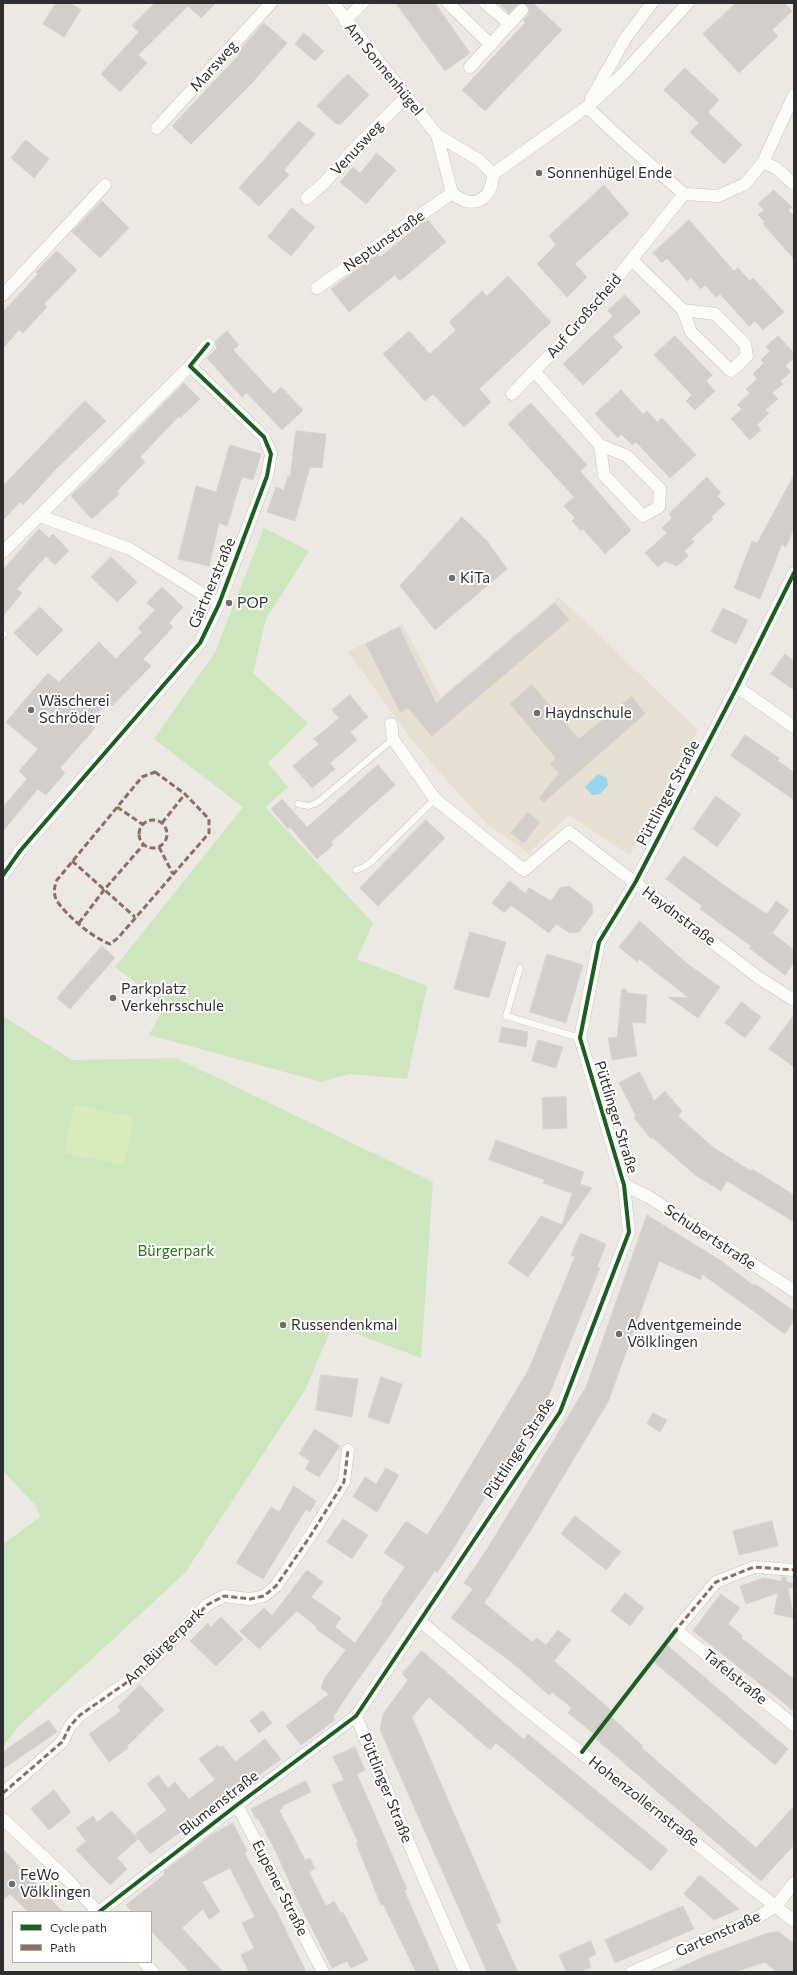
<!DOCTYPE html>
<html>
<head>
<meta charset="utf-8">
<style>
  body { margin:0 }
  #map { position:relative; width:797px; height:1975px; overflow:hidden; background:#ece8e4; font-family:Commissioner,sans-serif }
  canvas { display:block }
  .frame { position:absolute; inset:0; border:4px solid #2e2e2e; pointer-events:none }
  .legend { position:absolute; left:12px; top:1911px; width:140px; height:52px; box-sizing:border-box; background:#fff; border:1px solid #ababab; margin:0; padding:5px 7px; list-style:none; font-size:12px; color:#2e2e2e }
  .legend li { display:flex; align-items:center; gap:8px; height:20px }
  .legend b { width:20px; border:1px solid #ababab }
</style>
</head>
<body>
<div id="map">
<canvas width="797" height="1975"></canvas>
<div class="frame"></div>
<ul class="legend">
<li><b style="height:5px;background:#1b5e20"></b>Cycle path</li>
<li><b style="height:5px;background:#8d6e63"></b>Path</li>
</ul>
</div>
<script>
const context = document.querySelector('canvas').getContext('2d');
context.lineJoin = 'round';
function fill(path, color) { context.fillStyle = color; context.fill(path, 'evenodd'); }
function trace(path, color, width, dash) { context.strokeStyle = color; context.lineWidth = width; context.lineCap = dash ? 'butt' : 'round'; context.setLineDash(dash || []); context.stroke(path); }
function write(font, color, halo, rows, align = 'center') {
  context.font = font + ' Commissioner,sans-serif'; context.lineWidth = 4; context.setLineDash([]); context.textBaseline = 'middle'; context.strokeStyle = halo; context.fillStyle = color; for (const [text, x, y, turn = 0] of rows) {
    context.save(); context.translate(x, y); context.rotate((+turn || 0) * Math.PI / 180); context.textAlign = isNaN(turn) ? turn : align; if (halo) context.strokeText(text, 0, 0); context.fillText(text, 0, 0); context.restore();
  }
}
fill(new Path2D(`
  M 559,597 L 698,730 L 630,855 L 569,815 L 528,853 L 487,824 L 456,791 L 411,739 L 348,652 L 402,624 L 441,697 Z`), '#e6e0d3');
fill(new Path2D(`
  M 264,528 L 309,551 L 266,619 L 253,673 L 308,723 L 268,763 L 288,787 L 265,807 L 373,923 L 357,959 L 427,986 L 407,1079 L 349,1074 L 321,1082 L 149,1035 L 165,1005 L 115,967 L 243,807 L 154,739 L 215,652 Z
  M 3,1016 L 72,1060 L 176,1058 L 433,1182 L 421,1358 L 333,1325 L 305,1390 L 185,1573 L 20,1725 L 3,1746 L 3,1544 L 40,1517 L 36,1506 L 3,1471 Z`), '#cee6be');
fill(new Path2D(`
  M 74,1105 L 134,1117 L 124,1165 L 64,1153 Z`), '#d9eabb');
fill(new Path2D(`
  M 598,774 L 607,778 L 608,785 L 600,794 L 592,795 L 585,787 Z`), '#99d6ec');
const building = new Path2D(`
  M 56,3 L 70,3 L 81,10 L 64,37 L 43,24 Z
  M 155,3 L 216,3 L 201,18 L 188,6 L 138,55 L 147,63 L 120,92 L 101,74 L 139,32 L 132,26 Z
  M 396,3 L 435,3 L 470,53 L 445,71 Z
  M 499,3 L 519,3 L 509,13 Z
  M 524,3 L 533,3 L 562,30 L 485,111 L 462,90 L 525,23 L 523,20 L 528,15 L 529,8 Z
  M 736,3 L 784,3 L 792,11 L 772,30 L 778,36 L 739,73 L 703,34 Z
  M 264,23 L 287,43 L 251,84 L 191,144 L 172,126 L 239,55 L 237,53 Z
  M 304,33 L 324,51 L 315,61 L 295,44 Z
  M 685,68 L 719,100 L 708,112 L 742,145 L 724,164 L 690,132 L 699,123 L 664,90 Z
  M 348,74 L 369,95 L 341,124 L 336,124 L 317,106 Z
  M 299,121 L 315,134 L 284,170 L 289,175 L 259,206 L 239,188 Z
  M 26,140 L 49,159 L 34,178 L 11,158 Z
  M 377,153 L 396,170 L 366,204 L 340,182 L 353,167 L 360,173 Z
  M 604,185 L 629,214 L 575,264 L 587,277 L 567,297 L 537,264 L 556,245 L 549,236 Z
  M 774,190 L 792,207 L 788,210 L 794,216 L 794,259 L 763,224 L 765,222 L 758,215 L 764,210 L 758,204 Z
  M 102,201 L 129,228 L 100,258 L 72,232 Z
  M 292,208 L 315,227 L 291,256 L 268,237 Z
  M 427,219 L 446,242 L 400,281 L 395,275 L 349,312 L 331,289 L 378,254 L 380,257 Z
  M 689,220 L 734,271 L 738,268 L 750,281 L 753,278 L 784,312 L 763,330 L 755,321 L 749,326 L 720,294 L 716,297 L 705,285 L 701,289 L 691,278 L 687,281 L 667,258 L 662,263 L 653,253 Z
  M 57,251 L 77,270 L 44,304 L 47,307 L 23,333 L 19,330 L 3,348 L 3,312 L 38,274 L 36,272 Z
  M 508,276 L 551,322 L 479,389 L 491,402 L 464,427 L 433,394 L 425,401 L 383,354 L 409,331 L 430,354 L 456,330 L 449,322 L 482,291 L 487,296 Z
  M 625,295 L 641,312 L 613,337 L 623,347 L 583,385 L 563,364 L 613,316 L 608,311 Z
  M 227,331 L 239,345 L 233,350 L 274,394 L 281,387 L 303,410 L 282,430 L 247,393 L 242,397 L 207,358 L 217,348 L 215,342 Z
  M 675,336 L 712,375 L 706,381 L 715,391 L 695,410 L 686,401 L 692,395 L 654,355 Z
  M 778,336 L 794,353 L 794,358 L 785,366 L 791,372 L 780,381 L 783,384 L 772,393 L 778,399 L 765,410 L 769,413 L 757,425 L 761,430 L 750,440 L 731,419 L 742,409 L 737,405 L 750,393 L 746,389 L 757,379 L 753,374 L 764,363 L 761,360 L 770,351 L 766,347 Z
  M 184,383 L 200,399 L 180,418 L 179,416 L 140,457 L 145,462 L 117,491 L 119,494 L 92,519 L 71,496 L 105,463 Z
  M 621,390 L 643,414 L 647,411 L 657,422 L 662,418 L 696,455 L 670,478 L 636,442 L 632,445 L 621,434 L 618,438 L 595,414 Z
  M 85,401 L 106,421 L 55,470 L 23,505 L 20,502 L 3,520 L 3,486 Z
  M 531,403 L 587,465 L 580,471 L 631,530 L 605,554 L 583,529 L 581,531 L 572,521 L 575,518 L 564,506 L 574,497 L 508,424 Z
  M 296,431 L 326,434 L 322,468 L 310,467 L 295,521 L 267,512 L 276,487 L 284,490 L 288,476 L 290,477 Z
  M 230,445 L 261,454 L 253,480 L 242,477 L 227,526 L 219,523 L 209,566 L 178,559 L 196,486 L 216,492 Z
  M 794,475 L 794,528 L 786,547 L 782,544 L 760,599 L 734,588 L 752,541 L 757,543 Z
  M 707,477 L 721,493 L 717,496 L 725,504 L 711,517 L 713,519 L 691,539 L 694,542 L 684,551 L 688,556 L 677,566 L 665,561 L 658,567 L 645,553 L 667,533 L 662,528 L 672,518 L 669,514 Z
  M 462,517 L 487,541 L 507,569 L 435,630 L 400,586 Z
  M 39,529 L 49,538 L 53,534 L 69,551 L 55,565 L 46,556 L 17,589 L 22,593 L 3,616 L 3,570 Z
  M 111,557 L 137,582 L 117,602 L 91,577 Z
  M 162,587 L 183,607 L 169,623 L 173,627 L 143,659 L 151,666 L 112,706 L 108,702 L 89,722 L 95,728 L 60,768 L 65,773 L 46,795 L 38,789 L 3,831 L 3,807 L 27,779 L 19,771 L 38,749 L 6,722 L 48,673 L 59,682 L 99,642 L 116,659 L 142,632 L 138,628 L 155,610 L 147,603 Z
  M 555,603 L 569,620 L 432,736 L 408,708 L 400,712 L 366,644 L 399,627 L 436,703 Z
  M 40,607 L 63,630 L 37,656 L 14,633 Z
  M 723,608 L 748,620 L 736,644 L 711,632 Z
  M 785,654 L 794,661 L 794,690 L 771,674 Z
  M 532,685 L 579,739 L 632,696 L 645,714 L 544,802 L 539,798 L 559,773 L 550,764 L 556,758 L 510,704 Z
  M 350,695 L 368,717 L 350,732 L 357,740 L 330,763 L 335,769 L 312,788 L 293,766 L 319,744 L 314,739 L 339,718 L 332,710 Z
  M 745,735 L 779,758 L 778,761 L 794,772 L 794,800 L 731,756 Z
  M 378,765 L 395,785 L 331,842 L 333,845 L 317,859 L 290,827 L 288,829 L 271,809 L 282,799 L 307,827 Z
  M 716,796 L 741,814 L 717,847 L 693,829 Z
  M 528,812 L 540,822 L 524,843 L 511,833 Z
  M 426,820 L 445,838 L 378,906 L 360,888 Z
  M 684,856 L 742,898 L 767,914 L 776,901 L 789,910 L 772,933 L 794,950 L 794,963 L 785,975 L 749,948 L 751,946 L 700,909 L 702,906 L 666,879 Z
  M 510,881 L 525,894 L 529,888 L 551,901 L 560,888 L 569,886 L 592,904 L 593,913 L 579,932 L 570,933 L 556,924 L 549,933 L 511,905 L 504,913 L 492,903 Z
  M 640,921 L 685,962 L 720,987 L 698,1018 L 668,997 L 689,998 L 639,959 L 637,962 L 619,947 Z
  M 470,932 L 506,942 L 489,998 L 454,989 Z
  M 102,946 L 115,958 L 70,1009 L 57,998 Z
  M 547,954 L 583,965 L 566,1023 L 530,1012 Z
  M 622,989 L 626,989 L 627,993 L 647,995 L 645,1023 L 632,1022 L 637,1056 L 612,1060 L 608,1038 L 617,1037 Z
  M 742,1002 L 761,1017 L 745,1038 L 725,1023 Z
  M 794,1015 L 794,1067 L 769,1049 Z
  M 502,1027 L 528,1032 L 526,1047 L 499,1042 Z
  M 538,1040 L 563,1047 L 556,1068 L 532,1061 Z
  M 640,1072 L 654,1101 L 665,1091 L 682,1111 L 678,1116 L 714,1148 L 751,1171 L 752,1169 L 794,1195 L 794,1222 L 727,1181 L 721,1191 L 695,1175 L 652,1137 L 651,1139 L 634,1118 L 636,1116 L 619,1083 Z
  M 566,1097 L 567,1128 L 543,1129 L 542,1098 Z
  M 496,1140 L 584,1172 L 580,1184 L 592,1188 L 528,1277 L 508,1263 L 541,1216 L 562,1225 L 572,1193 L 543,1183 L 545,1180 L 489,1160 Z
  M 647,1215 L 723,1262 L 754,1286 L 755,1284 L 794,1311 L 794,1320 L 785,1334 L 702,1274 L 701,1280 L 659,1261 L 608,1402 L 531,1530 L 484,1603 L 532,1642 L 537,1638 L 546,1645 L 558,1630 L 571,1640 L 554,1661 L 611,1710 L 608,1714 L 643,1746 L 641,1747 L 756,1848 L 794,1806 L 794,1845 L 761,1881 L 596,1739 L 598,1737 L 568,1713 L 572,1708 L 552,1692 L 549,1695 L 514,1664 L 451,1618 L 473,1589 L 464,1583 L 487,1549 L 586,1387 Z
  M 581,1233 L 606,1244 L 597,1267 L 600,1268 L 549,1395 L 451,1552 L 437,1573 L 435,1571 L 348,1694 L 333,1717 L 335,1720 L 301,1745 L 286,1726 L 329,1694 L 321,1688 L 325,1677 L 346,1650 L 316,1629 L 317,1627 L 297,1611 L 259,1649 L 240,1631 L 264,1608 L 272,1616 L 307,1570 L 323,1582 L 311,1597 L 341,1618 L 335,1627 L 355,1643 L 383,1603 L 381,1602 L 405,1567 L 384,1553 L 406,1521 L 427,1535 L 446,1506 L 528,1371 L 575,1257 L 571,1255 Z
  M 321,1375 L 358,1379 L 352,1417 L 316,1410 Z
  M 381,1377 L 402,1384 L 389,1424 L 368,1417 Z
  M 653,1413 L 667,1420 L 660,1432 L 647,1424 Z
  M 315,1429 L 340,1446 L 319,1477 L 305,1469 L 310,1461 L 299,1454 Z
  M 386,1468 L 399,1475 L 377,1512 L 353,1497 L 365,1477 L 376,1484 Z
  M 294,1486 L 316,1501 L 310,1512 L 306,1509 L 263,1579 L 236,1563 L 271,1507 L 279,1512 Z
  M 575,1516 L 621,1552 L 606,1570 L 561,1534 Z
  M 343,1519 L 368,1535 L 352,1559 L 327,1542 Z
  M 772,1521 L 778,1546 L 739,1555 L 733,1531 Z
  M 782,1577 L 786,1577 L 787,1582 L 794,1584 L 794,1587 L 788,1589 L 794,1618 L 774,1614 L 778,1593 L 746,1604 L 740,1586 L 764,1578 L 781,1581 Z
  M 625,1593 L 644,1608 L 630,1626 L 611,1611 Z
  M 721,1594 L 740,1608 L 728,1624 L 743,1636 L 741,1638 L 794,1679 L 794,1711 L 693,1631 Z
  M 221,1617 L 243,1639 L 216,1666 L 190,1641 L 208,1623 L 211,1627 Z
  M 667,1645 L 788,1749 L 775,1765 L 653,1661 Z
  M 422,1651 L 524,1740 L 528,1734 L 668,1850 L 651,1871 L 496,1743 L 490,1750 L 429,1697 L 412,1717 L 493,1903 L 501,1922 L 496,1924 L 518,1972 L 487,1972 L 380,1730 L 383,1714 L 408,1680 L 402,1674 Z
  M 140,1685 L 164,1710 L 127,1746 L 128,1748 L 109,1762 L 89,1734 L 121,1711 L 118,1707 Z
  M 263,1711 L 272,1723 L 259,1733 L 250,1721 Z
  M 49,1720 L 57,1732 L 3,1769 L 3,1752 Z
  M 265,1739 L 281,1759 L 150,1854 L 135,1834 L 167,1810 L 147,1784 L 158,1775 L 168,1788 L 175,1782 L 189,1799 L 215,1780 L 199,1759 L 218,1745 L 220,1748 L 223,1746 L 235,1762 Z
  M 355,1747 L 365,1770 L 357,1774 L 407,1889 L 404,1890 L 440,1972 L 416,1972 L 383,1904 L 381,1905 L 356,1843 L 358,1842 L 332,1785 L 344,1780 L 333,1757 Z
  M 306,1781 L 311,1792 L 282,1806 L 283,1808 L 279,1810 L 305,1860 L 310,1858 L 315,1869 L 309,1872 L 326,1906 L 334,1901 L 341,1913 L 343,1912 L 368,1960 L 351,1968 L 347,1961 L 332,1968 L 296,1897 L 276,1852 L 258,1818 L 256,1819 L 251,1809 Z
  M 54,1790 L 71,1812 L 49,1830 L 31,1809 Z
  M 112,1811 L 138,1839 L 117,1858 L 127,1869 L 110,1885 L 76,1850 L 86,1841 L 76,1828 L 93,1816 L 97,1822 Z
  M 233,1823 L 247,1851 L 244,1852 L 274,1908 L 275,1908 L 306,1972 L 249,1972 L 241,1955 L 254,1948 L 242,1923 L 255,1917 L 230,1868 L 202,1882 L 220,1912 L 209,1919 L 203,1909 L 182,1928 L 223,1972 L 190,1972 L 151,1931 L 151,1912 L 132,1912 L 126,1905 L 165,1874 L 163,1872 L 214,1833 Z
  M 3,1849 L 31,1879 L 63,1912 L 28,1912 L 10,1894 L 3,1900 Z
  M 700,1875 L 714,1887 L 739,1909 L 714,1920 L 684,1894 Z
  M 683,1906 L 694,1929 L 615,1963 L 605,1940 Z
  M 779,1932 L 794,1944 L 794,1972 L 776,1972 L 765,1962 L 736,1972 L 670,1972 L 708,1955 L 768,1933 Z
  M 591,1941 L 596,1954 L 588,1958 L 591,1967 L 580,1972 L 566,1972 L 559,1955 Z`);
fill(building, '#d1cecb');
trace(building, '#d7d4d0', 1);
const service = new Path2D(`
  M 3,633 L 4,634
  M 298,804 L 308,806 L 317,803 L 393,739
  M 356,870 L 364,867 L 372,861 L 435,799
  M 520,968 L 506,1016 L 580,1038`);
const minor = new Path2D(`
  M 333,3 L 437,135 L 479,160 L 493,174 C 492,200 473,211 452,193 L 437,135
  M 448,3 L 491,45
  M 485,3 L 510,24
  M 345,21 L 363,3
  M 470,67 L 522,10
  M 591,99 L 625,39 L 652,3
  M 587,107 L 620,138 L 684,194 L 718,196 L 745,184 L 763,162 L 794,95
  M 157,128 L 271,3
  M 763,162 L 776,168 L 794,184
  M 493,174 L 587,107 L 622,75 L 688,3
  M 307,198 L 324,183 L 358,145 L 407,96
  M 632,260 L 683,310 L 691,332 L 731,371 L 747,356 L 745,344 L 715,314 L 683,310
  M 317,288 L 452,193
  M 3,295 L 105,185
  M 535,372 L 600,445 L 604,475 L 643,516 L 659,507 L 660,489 L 627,456 L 600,445
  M 512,394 L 581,323 L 684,194
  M 40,516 L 130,549 L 219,604
  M 3,552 L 190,366
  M 737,687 L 794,727
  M 391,724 L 393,739 L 435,799 L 524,870 L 569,832 L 759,978 L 794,1000
  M 3,875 L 20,851 L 200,643 L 219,604 L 267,476 L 271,454 L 264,437 L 190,366 L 208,344
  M 624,1185 L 649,1197 L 794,1291
  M 794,1570 L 754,1567 L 716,1582 L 676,1630 L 794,1725
  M 420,1621 L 517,1702 L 794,1921
  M 356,1716 L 416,1860 L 465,1972
  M 3,1793 L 62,1742 L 70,1726 L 80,1715 L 139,1674 L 207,1605 L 224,1596 L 250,1599 L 264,1596 L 276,1586 L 309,1538 L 344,1482 L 348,1450
  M 237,1805 L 323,1972
  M 3,1819 L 66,1878 L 98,1912
  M 99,1912 L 237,1805 L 356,1716 L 560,1412 L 629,1232 L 624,1185 L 580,1038 L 599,942 L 635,883 L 737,687 L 794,573
  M 144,1962 L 153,1972
  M 632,1972 L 758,1917 L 776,1906 L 794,1883`);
trace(service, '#c5c4c5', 7);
trace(minor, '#c5c4c5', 13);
trace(service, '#fcfcfb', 6);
trace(minor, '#fcfcfb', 12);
trace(new Path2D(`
  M 155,772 L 185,794 L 209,819 L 209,833 L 118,938 L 110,944 C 93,938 67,916 57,901 C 53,894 54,887 57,880 L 142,777 Z
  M 117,807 L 142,824
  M139 834a14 14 0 1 1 28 0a14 14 0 1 1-28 0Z
  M 162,823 L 185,794
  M 159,847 L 173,874
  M 72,861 L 135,917
  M 79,923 L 104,890 L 144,844
  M 674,1632 L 716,1582 L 754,1567 L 794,1570
  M 3,1793 L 62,1742 L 70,1726 L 80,1715 L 139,1674 L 207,1605 L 224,1596 L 250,1599 L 264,1596 L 276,1586 L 309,1538 L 344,1482 L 348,1450`), '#8d6e63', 3, [6, 3]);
trace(new Path2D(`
  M 3,875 L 20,851 L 200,643 L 219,604 L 267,476 L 271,454 L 264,437 L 190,366 L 208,344
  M 582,1752 L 676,1630
  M 99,1912 L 237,1805 L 356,1716 L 560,1412 L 629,1232 L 624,1185 L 580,1038 L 599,942 L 635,883 L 737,687 L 794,573`), '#1b5e20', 4);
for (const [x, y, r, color] of [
  [539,173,4,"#706f6e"],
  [452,578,4,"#706f6e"],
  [229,603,4,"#706f6e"],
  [31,710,4,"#706f6e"],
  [537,713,4,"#706f6e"],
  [113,998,4,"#706f6e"],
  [283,1325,4,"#706f6e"],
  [619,1334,4,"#706f6e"],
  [12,1884,4,"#706f6e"]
]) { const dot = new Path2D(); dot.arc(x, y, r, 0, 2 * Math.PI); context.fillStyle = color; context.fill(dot); trace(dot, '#fff', 1.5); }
write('15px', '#2e2e2e', '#fff', [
  ["Marsweg",214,66,-48],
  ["Am Sonnenhügel",384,69,51],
  ["Venusweg",357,148,-47],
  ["Neptunstraße",384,241,-35],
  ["Auf Großscheid",584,316,-49],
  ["Gärtnerstraße",212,583,-67],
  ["Püttlinger Straße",668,793,-62],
  ["Haydnstraße",679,916,37],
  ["Püttlinger Straße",616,1117,73],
  ["Schubertstraße",710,1237,33],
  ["Püttlinger Straße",519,1448,-57],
  ["Am Bürgerpark",164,1646,-44],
  ["Tafelstraße",735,1677,39],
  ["Püttlinger Straße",386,1788,68],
  ["Hohenzollernstraße",644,1801,38],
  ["Blumenstraße",219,1803,-38],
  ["Eupener Straße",280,1888,63],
  ["Gartenstraße",718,1934,-24]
]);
write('15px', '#2e2e2e', '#fff', [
  ["Sonnenhügel Ende",547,173],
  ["KiTa",460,578],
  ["POP",237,603],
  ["Wäscherei",39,701],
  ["Schröder",39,718],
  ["Haydnschule",545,713],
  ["Parkplatz",121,989],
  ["Verkehrsschule",121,1006],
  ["Russendenkmal",291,1325],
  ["Adventgemeinde",627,1325],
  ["Völklingen",627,1342],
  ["FeWo",20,1875],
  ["Völklingen",20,1892]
], 'left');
write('15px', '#2c6e1b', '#fff', [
  ["Bürgerpark",176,1251]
]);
</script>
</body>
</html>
